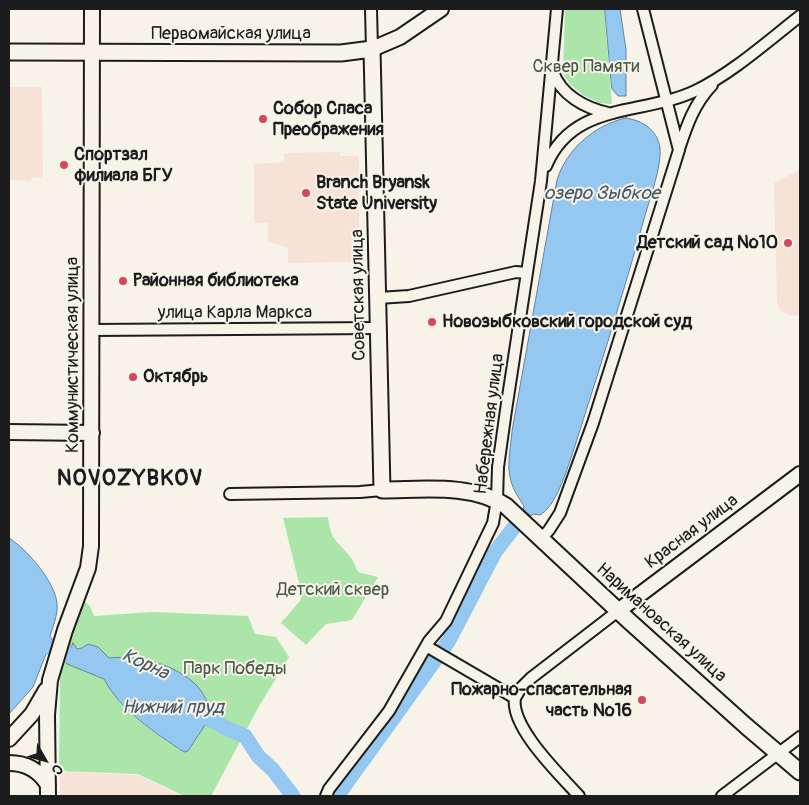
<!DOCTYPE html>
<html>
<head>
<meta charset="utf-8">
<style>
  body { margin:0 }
  #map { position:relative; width:809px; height:805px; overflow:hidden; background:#f7f3e8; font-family:Pangolin,sans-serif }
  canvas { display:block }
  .frame { position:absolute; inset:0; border:10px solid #1c1c1c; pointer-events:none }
  .north { position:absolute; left:20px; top:735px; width:50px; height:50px; -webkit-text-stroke:4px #f7f3e8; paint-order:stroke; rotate:128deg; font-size:14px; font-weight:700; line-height:20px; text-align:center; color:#1c1c1c }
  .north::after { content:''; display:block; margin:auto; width:18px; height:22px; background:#1c1c1c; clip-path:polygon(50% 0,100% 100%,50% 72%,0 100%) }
</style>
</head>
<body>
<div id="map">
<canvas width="809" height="805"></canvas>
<div class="frame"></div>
<div class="north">С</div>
</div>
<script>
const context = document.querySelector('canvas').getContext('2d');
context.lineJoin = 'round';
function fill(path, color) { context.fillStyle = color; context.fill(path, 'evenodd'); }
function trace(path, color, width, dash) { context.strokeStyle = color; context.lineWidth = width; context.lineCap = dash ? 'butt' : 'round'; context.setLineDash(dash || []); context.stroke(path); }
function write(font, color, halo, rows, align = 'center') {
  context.font = font + ' Pangolin,sans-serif'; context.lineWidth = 4; context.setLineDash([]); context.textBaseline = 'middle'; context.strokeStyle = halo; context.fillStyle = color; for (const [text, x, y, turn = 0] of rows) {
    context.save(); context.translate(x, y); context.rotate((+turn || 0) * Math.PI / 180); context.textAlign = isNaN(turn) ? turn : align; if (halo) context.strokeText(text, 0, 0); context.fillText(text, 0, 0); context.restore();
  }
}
fill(new Path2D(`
  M 9,87 L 42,87 L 43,174 L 41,178 L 32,177 L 31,182 L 9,179 Z
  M 340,152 L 340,156 L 359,156 L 359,262 L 288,263 L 288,248 L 268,241 L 268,223 L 254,223 L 254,164 L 284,162 L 284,153 Z
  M 800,170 L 800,315 L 791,316 L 781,311 L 777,302 L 774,183 Z
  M 60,772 L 138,775 L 181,796 L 60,796 Z`), '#f7e2d8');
fill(new Path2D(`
  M 565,9 L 604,9 L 612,104 L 599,103 L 583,95 L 570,84 L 563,74 Z
  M 328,517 C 331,543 338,540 351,558 C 354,562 356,568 358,572 L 378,577 L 352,620 L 326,624 L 306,645 L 281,623 L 300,601 L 302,595 L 283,518 Z
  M 84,601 L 90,606 L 94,616 L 152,612 L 248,616 L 255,634 L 276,637 L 289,657 L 258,708 L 211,796 L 184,796 L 138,774 L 59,771 L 60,675 L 70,639 ZM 73,644 L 77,649 L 98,647 L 109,658 L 179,672 L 196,685 L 203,693 L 210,709 C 206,720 195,749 184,752 C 154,733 120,711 104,679 L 67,664 Z`), '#abe5a9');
const water = new Path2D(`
  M 605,9 L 620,9 L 626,50 L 626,96 L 618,96 L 612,89 Z
  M 626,118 C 643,121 657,129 660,148 C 662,166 649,201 644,219 C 622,298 597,377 572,455 C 566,472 556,506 540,515 L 533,514 L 531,516 L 523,509 L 524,506 C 519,498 513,490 511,481 C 506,466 511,447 512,431 L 557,180 C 566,150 594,125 626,118 Z
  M 9,538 C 27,549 56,583 57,604 C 58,615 53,626 50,636 L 52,639 L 33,687 L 9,714 Z
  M 73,643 L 77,649 L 82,648 L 88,644 L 98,647 L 109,658 C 138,655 176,664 197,686 C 205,694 207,704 213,713 L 188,751 L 184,752 C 154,732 121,711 104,679 L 67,664 Z`);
fill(water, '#94c8f1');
trace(water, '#64839c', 1);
trace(new Path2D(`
  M 9,636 L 17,635 L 88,662
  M 192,710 L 230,730 L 245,736 L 258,756 L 273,770 L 293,796
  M 337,796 L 448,642 L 495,552 L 515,526`), '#94c8f1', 15);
const street = new Path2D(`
  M 371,9 L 372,49
  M 553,72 C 561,95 585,108 608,113
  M 679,149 C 687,125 694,104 712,85
  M 546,166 C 573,101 642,116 695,91 C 731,74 768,41 800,16
  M 378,298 L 409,296 L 516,272 L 526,273
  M 92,330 L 379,328
  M 230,494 L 360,492 L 382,490
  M 542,538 L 549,530 L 560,513 L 593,423 L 679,150 L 643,9
  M 426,646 L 515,698 C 510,727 560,775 579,796
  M 515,698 L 521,688 L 531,678 L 618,611
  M 326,796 L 329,789 L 389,711 L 429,641 L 446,621 L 493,523 L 497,500 L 498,467 L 506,410 L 541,181 L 557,9
  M 722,796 L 800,737`);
const secondary = new Path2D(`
  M 372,49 L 400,37 L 441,9
  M 9,432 L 92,433
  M 618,611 L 800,474
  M 9,739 L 32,714 L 46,690
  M 9,763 C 26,763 39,770 48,785
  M 48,796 L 47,715 L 50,680 L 65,630 L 88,568 L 91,546 L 92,9`);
const primary = new Path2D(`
  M 9,52 L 341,53 L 372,49 L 382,490 C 422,490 471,483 506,506 L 628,620 L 746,726 L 800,772`);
trace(street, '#1c1c1c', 14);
trace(secondary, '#1c1c1c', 18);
trace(primary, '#1c1c1c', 19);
trace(street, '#f7f3e8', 10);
trace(secondary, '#f7f3e8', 14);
trace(primary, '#f7f3e8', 15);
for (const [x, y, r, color] of [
  [263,119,5,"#d1495b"],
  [64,165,5,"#d1495b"],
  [306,193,5,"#d1495b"],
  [788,243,5,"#d1495b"],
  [123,281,5,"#d1495b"],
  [432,322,5,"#d1495b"],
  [133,377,5,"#d1495b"],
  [642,700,5,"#d1495b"]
]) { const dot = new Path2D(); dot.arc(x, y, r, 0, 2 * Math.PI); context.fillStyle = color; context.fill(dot); trace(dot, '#f7f3e8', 2); }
write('18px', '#1c1c1c', '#f7f3e8', [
  ["Первомайская улица",231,34],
  ["Советская улица",359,295,-91],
  ["улица Карла Маркса",235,313],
  ["Коммунистическая улица",73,355,-90],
  ["Набережная улица",490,424,-83],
  ["Красная улица",692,532,-37],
  ["Наримановская улица",661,623,42]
]);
write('18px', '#475846', '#f7f3e8', [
  ["Сквер Памяти",586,67],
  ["Детский сквер",333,590],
  ["Парк Победы",235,669]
]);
write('bold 18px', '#1c1c1c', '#f7f3e8', [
  ["Собор Спаса",273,109],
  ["Преображения",273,130],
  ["Спортзал",74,155],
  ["филиала БГУ",74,176],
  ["Branch Bryansk",316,183],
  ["State University",316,204],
  ["Детский сад №10",778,243,"right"],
  ["Районная библиотека",133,281],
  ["Новозыбковский городской суд",442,322],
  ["Октябрь",143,377],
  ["Пожарно-спасательная",632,690,"right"],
  ["часть №16",632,711,"right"]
], 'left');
write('italic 19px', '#465867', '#f7f3e8', [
  ["озеро Зыбкое",602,194],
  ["Корна",145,665,25],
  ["Нижний пруд",173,708]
]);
context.letterSpacing = '1px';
write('bold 22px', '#1c1c1c', '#f7f3e8', [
  ["NOVOZYBKOV",130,479]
]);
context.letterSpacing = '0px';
</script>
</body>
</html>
